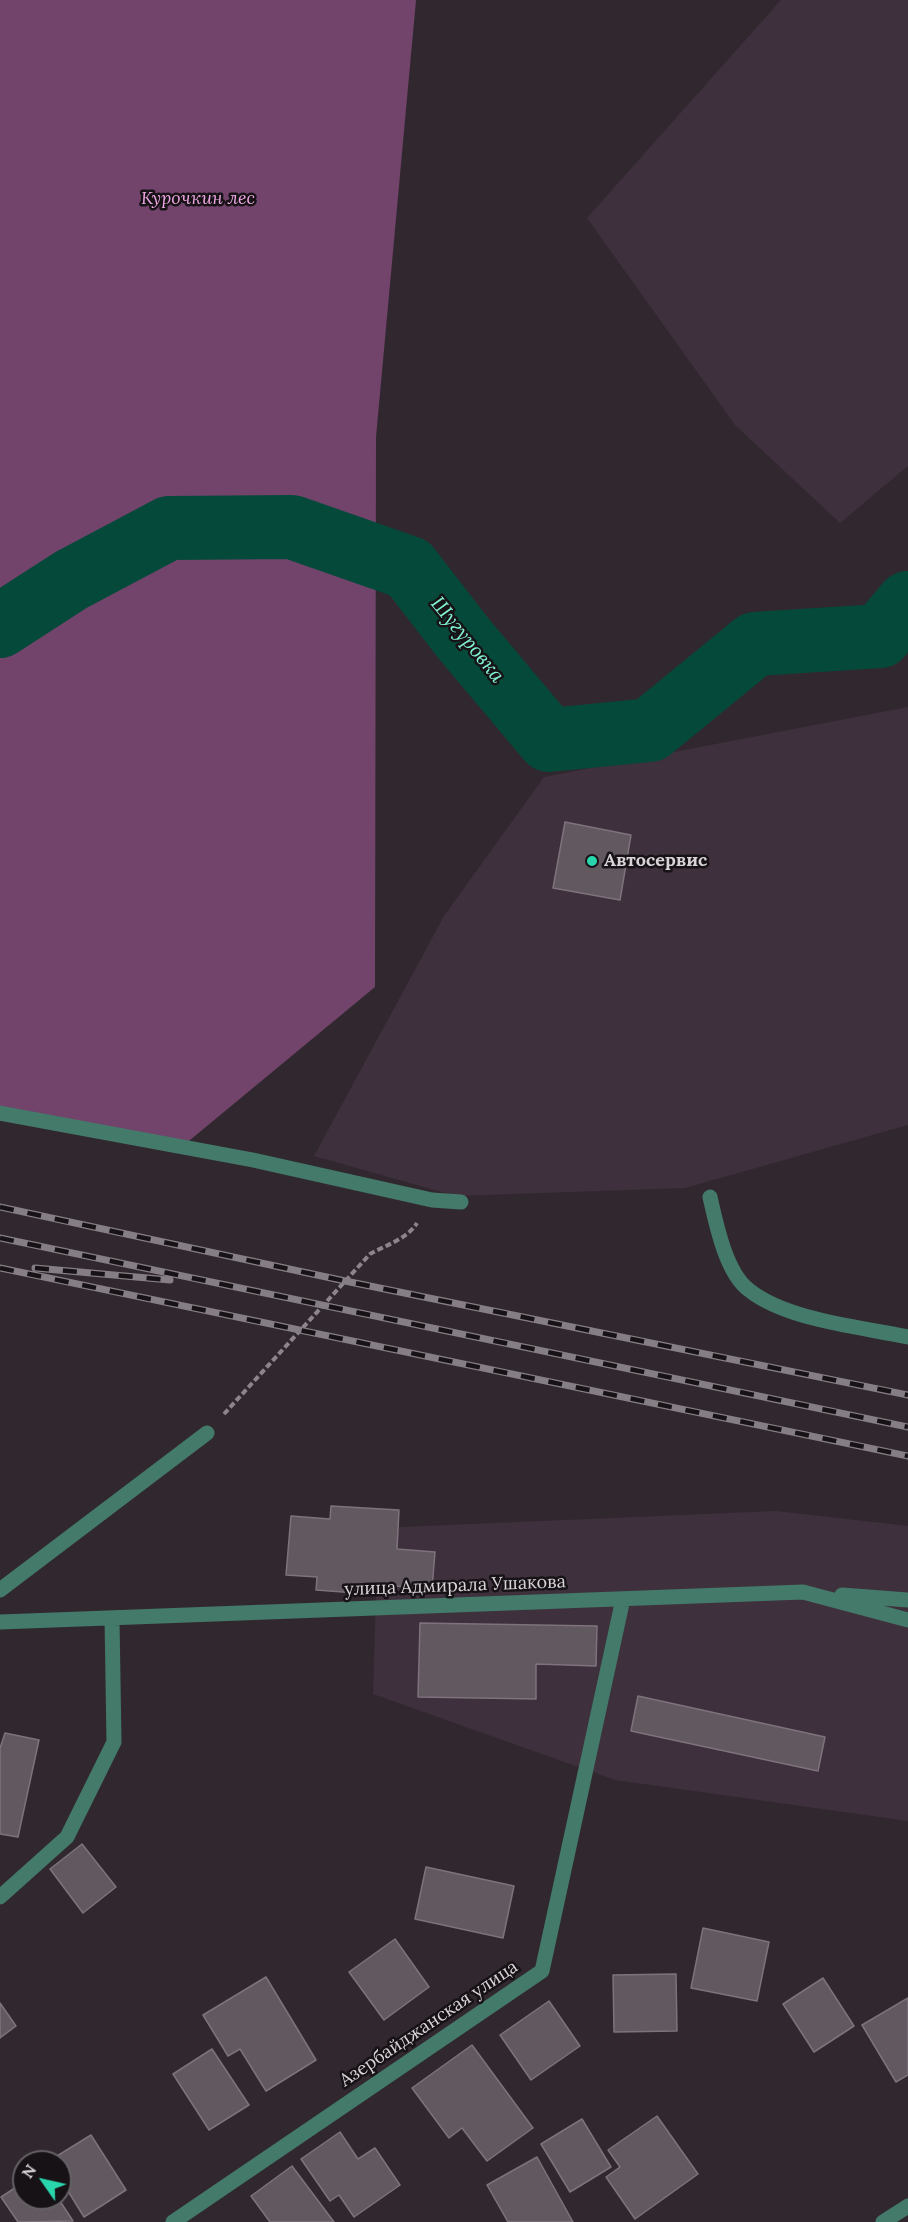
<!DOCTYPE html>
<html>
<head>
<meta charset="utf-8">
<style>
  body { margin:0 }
  #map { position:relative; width:908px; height:2222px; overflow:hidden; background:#31282f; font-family:Lora,serif }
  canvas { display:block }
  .north { position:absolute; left:12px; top:2150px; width:60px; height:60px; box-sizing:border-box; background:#161216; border:2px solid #646064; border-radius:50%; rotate:304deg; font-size:16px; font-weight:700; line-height:24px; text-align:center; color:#dad4d9 }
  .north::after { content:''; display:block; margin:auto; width:21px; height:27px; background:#29d5ad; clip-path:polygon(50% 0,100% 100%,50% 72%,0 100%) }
</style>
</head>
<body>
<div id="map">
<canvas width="908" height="2222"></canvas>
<div class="north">N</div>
</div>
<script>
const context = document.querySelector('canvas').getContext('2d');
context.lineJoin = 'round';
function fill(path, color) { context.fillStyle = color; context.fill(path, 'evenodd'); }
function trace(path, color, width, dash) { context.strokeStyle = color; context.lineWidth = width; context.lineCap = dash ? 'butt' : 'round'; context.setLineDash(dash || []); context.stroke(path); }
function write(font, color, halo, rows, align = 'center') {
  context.font = font + ' Lora,serif'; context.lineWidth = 5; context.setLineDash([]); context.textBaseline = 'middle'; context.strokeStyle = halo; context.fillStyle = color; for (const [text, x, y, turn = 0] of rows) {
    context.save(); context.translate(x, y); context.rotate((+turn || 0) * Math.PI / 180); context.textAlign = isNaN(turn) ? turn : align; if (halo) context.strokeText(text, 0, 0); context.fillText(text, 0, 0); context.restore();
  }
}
fill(new Path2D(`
  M 781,0 L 908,0 L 908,466 L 840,523 L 735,425 L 587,218 Z
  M 908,707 L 908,1125 L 685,1188 L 456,1196 L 314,1156 L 444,916 L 544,777 Z
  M 776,1511 L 908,1526 L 908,1821 L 615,1780 L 373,1694 L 378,1528 Z`), '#3e303c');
fill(new Path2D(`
  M 0,0 L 416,0 L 376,437 L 375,987 L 184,1145 L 0,1106 Z`), '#72446b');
trace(new Path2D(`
  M 0,626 L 71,580 L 169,528 L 292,527 L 409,568 L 464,639 L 549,740 L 650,730 L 755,644 L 880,636 L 908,603`), '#05493a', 64);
const building = new Path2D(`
  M 565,822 L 631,835 L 620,900 L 553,888 Z
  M 331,1506 L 399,1510 L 397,1549 L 435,1552 L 432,1589 L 370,1584 L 370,1594 L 316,1590 L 317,1577 L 286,1575 L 291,1516 L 330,1519 Z
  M 420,1623 L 597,1626 L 596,1666 L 536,1664 L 536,1699 L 418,1697 Z
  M 638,1696 L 825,1737 L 818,1771 L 631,1731 Z
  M 5,1733 L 39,1740 L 18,1837 L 0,1834 L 0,1748 Z
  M 82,1844 L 116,1887 L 83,1913 L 50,1869 Z
  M 426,1867 L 514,1886 L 503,1938 L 415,1919 Z
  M 703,1928 L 769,1942 L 757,2001 L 691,1988 Z
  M 395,1939 L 429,1987 L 384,2020 L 349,1972 Z
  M 676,1974 L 677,2031 L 614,2032 L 613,1975 Z
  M 266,1977 L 316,2060 L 266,2091 L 240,2049 L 228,2056 L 203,2015 Z
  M 823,1978 L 854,2026 L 814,2052 L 783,2004 Z
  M 908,1998 L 908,2075 L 896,2082 L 862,2025 Z
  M 549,2001 L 580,2046 L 531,2080 L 500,2035 Z
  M 0,2003 L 16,2026 L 0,2038 Z
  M 472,2045 L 533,2128 L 487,2161 L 462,2128 L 449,2138 L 412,2088 Z
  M 212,2049 L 249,2105 L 209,2130 L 173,2074 Z
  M 657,2116 L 698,2174 L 635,2219 L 606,2177 L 620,2167 L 608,2150 Z
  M 582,2119 L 611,2167 L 570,2192 L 541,2144 Z
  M 340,2132 L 358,2159 L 375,2148 L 400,2185 L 354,2217 L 339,2195 L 330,2201 L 301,2159 Z
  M 91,2135 L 126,2190 L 84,2217 L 60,2178 L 60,2162 L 49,2161 Z
  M 537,2157 L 573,2222 L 508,2222 L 487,2185 Z
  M 292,2166 L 334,2222 L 270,2222 L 251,2196 Z
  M 24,2182 L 24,2198 L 58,2198 L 73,2221 L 18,2222 L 1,2197 Z`);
fill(building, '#625860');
trace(building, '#7e737c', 1.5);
trace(new Path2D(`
  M 224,1414 L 370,1254 C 386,1245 407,1239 417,1223`), '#8c858b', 4, [6, 3]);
trace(new Path2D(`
  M 0,1113 L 253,1160 L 432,1200 L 461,1202
  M 710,1197 C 716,1224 726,1273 749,1290 C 786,1320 861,1327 908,1337
  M 0,1590 L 207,1433
  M 842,1595 L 908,1600
  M 0,1622 L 803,1592 L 908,1620
  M 0,1897 L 67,1837 L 114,1742 L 112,1618
  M 173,2222 L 542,1971 L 623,1599
  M 883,2222 L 908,2206`), '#437a69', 15);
const rail = new Path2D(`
  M 0,1207 L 345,1281 L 908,1395
  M 0,1238 L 908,1427
  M 0,1268 L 908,1456
  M 35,1268 L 170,1280`);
trace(rail, '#857e84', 7);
trace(rail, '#161216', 4.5, [14]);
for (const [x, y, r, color] of [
  [592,861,6,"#29d5ad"]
]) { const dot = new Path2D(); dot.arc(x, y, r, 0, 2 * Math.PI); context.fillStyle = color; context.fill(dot); trace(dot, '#161216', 2); }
write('italic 18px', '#efa7e3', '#161216', [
  ["Курочкин лес",198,199]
]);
write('bold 18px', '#dad4d9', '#161216', [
  ["Автосервис",604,861]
], 'left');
write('18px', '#dad4d9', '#161216', [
  ["улица Адмирала Ушакова",455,1586,-2],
  ["Азербайджанская улица",429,2024,-34]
]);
write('italic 20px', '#83f3d2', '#161216', [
  ["Шугуровка",467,640,51]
]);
</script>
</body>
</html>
